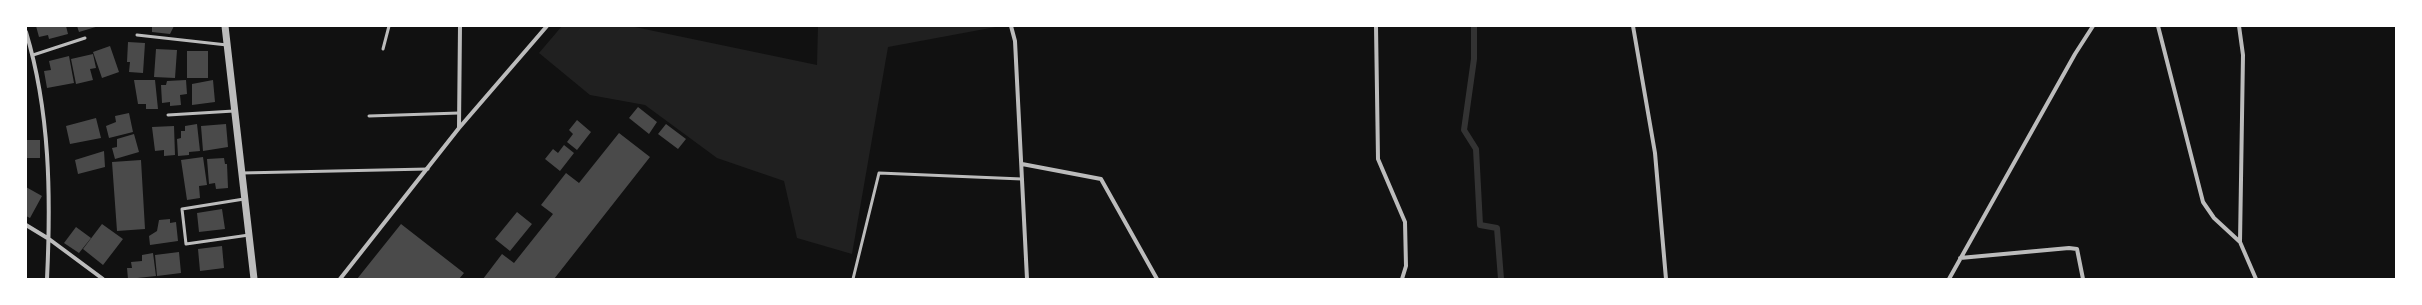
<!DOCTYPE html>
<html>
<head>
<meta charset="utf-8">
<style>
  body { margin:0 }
  #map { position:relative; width:2422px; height:305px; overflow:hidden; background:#111; font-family:Helvetica,sans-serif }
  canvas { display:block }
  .frame { position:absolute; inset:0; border:27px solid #fff; pointer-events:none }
</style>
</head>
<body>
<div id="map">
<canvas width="2422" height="305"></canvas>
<div class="frame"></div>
</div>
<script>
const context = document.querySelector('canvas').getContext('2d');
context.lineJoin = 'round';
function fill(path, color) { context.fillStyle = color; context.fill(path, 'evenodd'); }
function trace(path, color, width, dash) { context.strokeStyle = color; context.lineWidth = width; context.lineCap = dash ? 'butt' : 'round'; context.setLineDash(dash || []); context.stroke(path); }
fill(new Path2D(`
  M 562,26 L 630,26 L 817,65 L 818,26 L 1001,26 L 888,47 L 852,254 L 797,238 L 784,181 L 717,158 L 645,105 L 590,95 L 539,53 Z`), '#202020');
trace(new Path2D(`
  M 1474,26 L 1474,59 L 1464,130 L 1476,149 L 1480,225 L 1497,228 L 1501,279`), '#333', 6);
fill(new Path2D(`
  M 36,26 L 66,26 L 68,34 L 49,39 L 48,35 L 39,37 Z
  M 77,26 L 99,26 L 79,32 Z
  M 152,26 L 174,26 L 170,34 L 152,32 Z
  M 128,42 L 145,43 L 143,73 L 129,72 L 130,62 L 127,62 Z
  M 110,46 L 119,72 L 102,78 L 93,52 Z
  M 156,49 L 177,50 L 175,78 L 154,77 Z
  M 187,51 L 208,51 L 208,78 L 187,78 Z
  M 93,54 L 96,68 L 90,69 L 93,80 L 76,84 L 71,59 Z
  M 69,56 L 74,83 L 47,88 L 44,71 L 51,70 L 49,61 Z
  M 134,80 L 155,80 L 158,109 L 146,109 L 146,104 L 138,104 Z
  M 186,80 L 187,94 L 180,95 L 181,105 L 170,106 L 170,102 L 162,103 L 161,85 L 166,85 L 167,81 Z
  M 213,80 L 215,102 L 192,105 L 192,84 Z
  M 638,107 L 657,122 L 649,134 L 629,118 Z
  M 129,113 L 133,132 L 109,138 L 106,126 L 116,122 L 115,116 Z
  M 96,118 L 101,138 L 70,144 L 66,126 Z
  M 577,120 L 591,132 L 577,150 L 567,142 L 573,134 L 569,130 Z
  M 197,124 L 200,151 L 189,152 L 189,155 L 178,156 L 177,139 L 181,138 L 181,131 L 185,131 L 185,126 Z
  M 226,124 L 228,147 L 203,151 L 201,126 Z
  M 666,124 L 686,139 L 678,149 L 658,134 Z
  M 174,126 L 175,155 L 164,156 L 164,150 L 155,151 L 152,127 Z
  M 619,133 L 650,157 L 554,279 L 483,279 L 502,254 L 514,263 L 553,214 L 541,205 L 566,173 L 579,183 Z
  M 134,134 L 139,152 L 115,159 L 112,148 L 117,147 L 117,139 Z
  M 26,140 L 40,140 L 40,158 L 26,158 Z
  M 564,145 L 574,153 L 560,171 L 545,159 L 553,149 L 558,153 Z
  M 104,151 L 105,167 L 78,174 L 75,160 Z
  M 203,157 L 207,185 L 199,186 L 200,198 L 187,200 L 181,160 Z
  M 224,158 L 225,164 L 227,164 L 228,188 L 216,189 L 215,183 L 209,184 L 207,159 Z
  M 141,160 L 145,229 L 117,231 L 112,162 Z
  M 26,187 L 42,196 L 30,218 L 26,216 Z
  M 222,209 L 225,229 L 199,232 L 197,213 Z
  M 517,212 L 532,224 L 510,251 L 495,239 Z
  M 170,219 L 170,223 L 176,222 L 178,241 L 150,245 L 149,236 L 157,231 L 159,220 Z
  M 102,224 L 123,239 L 103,265 L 83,249 Z
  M 401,224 L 464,273 L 459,279 L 357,279 Z
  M 76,227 L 91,238 L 79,253 L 64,243 Z
  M 222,246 L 224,268 L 200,271 L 198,249 Z
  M 179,252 L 181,273 L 157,276 L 155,255 Z
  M 153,253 L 156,276 L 128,279 L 127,268 L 132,268 L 131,262 L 142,261 L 142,255 Z`), '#4a4a4a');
trace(new Path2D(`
  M 137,35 L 227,45
  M 383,49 L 389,26
  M 33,55 L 85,38
  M 168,115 L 234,111
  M 369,116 L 459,113
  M 241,173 L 428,169
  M 244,199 L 182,209 L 186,244 L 249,235
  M 853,279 L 879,173 L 1022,179`), '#bcbcbc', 3);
trace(new Path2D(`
  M 1011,26 L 1015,41 L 1027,279
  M 1376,26 L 1378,159 L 1405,222 L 1406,266 L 1402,279
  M 1633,26 L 1655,153 L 1666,279
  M 2158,26 L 2203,202 L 2214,218 L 2240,242 L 2256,279
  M 2239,26 L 2243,55 L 2240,242
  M 26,32 C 50,112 51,196 47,279
  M 459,127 L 460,26
  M 1022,164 L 1101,179 L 1157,279
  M 26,225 L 49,239 L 103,279
  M 1960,258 L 2069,248 L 2077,249 L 2083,279
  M 340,279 L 459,128 L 547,26
  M 1949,279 L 2075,54 L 2093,26`), '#bcbcbc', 4);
trace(new Path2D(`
  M 225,26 L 254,279`), '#bcbcbc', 7);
</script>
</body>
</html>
